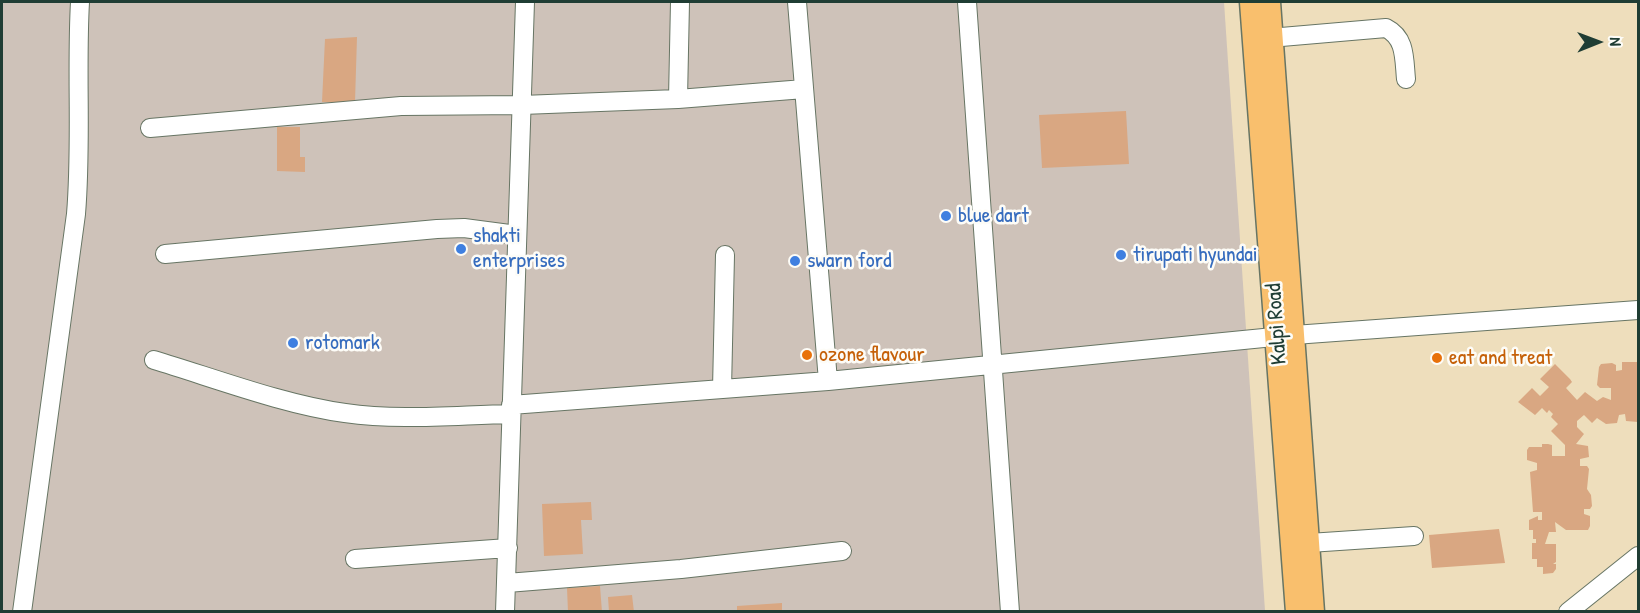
<!DOCTYPE html>
<html>
<head>
<meta charset="utf-8">
<style>
  body { margin:0 }
  #map { position:relative; width:1640px; height:613px; overflow:hidden; background:#eedebc; font-family:"Patrick Hand",sans-serif }
  canvas { display:block }
  .frame { position:absolute; inset:0; border:3px solid #1f3d34; pointer-events:none }
  .north { position:absolute; left:1568px; top:12px; width:60px; height:60px; -webkit-text-stroke:4px #fdfcf7; paint-order:stroke; rotate:89deg; font-size:16px; font-weight:700; line-height:24px; text-align:center; color:#1f3d34 }
  .north::after { content:''; display:block; margin:auto; width:21px; height:27px; background:#1f3d34; clip-path:polygon(50% 0,100% 100%,50% 72%,0 100%) }
</style>
</head>
<body>
<div id="map">
<canvas width="1640" height="613"></canvas>
<div class="frame"></div>
<div class="north">N</div>
</div>
<script>
const context = document.querySelector('canvas').getContext('2d');
context.lineJoin = 'round';
function fill(path, color) { context.fillStyle = color; context.fill(path, 'evenodd'); }
function trace(path, color, width, dash) { context.strokeStyle = color; context.lineWidth = width; context.lineCap = dash ? 'butt' : 'round'; context.setLineDash(dash || []); context.stroke(path); }
function write(font, color, halo, rows, align = 'center') {
  context.font = font + ' "Patrick Hand",sans-serif'; context.lineWidth = 5; context.setLineDash([]); context.textBaseline = 'middle'; context.strokeStyle = halo; context.fillStyle = color; for (const [text, x, y, turn = 0] of rows) {
    context.save(); context.translate(x, y); context.rotate((+turn || 0) * Math.PI / 180); context.textAlign = isNaN(turn) ? turn : align; if (halo) context.strokeText(text, 0, 0); context.fillText(text, 0, 0); context.restore();
  }
}
fill(new Path2D(`
  M 2,2 L 1224,2 L 1265,611 L 2,611 Z`), '#cec2b9');
fill(new Path2D(`
  M 357,37 L 355,102 L 322,102 L 325,39 Z
  M 1126,111 L 1129,164 L 1042,168 L 1039,115 Z
  M 277,127 L 300,127 L 300,157 L 305,157 L 305,172 L 277,171 Z
  M 1622,362 L 1638,362 L 1638,422 L 1626,421 L 1625,414 L 1619,415 L 1617,423 L 1606,424 L 1597,418 L 1592,423 L 1584,415 L 1577,421 L 1577,427 L 1584,434 L 1576,444 L 1588,446 L 1589,457 L 1580,459 L 1580,466 L 1587,466 L 1589,469 L 1587,489 L 1591,495 L 1592,506 L 1590,509 L 1584,509 L 1584,514 L 1590,516 L 1590,526 L 1588,530 L 1566,530 L 1555,522 L 1556,532 L 1549,532 L 1545,544 L 1556,544 L 1556,562 L 1553,564 L 1556,564 L 1556,569 L 1553,573 L 1543,574 L 1543,567 L 1537,567 L 1537,559 L 1532,559 L 1532,543 L 1536,543 L 1536,539 L 1533,539 L 1533,530 L 1529,530 L 1529,520 L 1538,516 L 1538,520 L 1542,520 L 1542,512 L 1533,512 L 1530,472 L 1537,470 L 1537,463 L 1527,460 L 1527,450 L 1529,447 L 1542,447 L 1542,444 L 1548,444 L 1552,445 L 1552,456 L 1565,456 L 1565,445 L 1551,431 L 1558,424 L 1551,417 L 1553,414 L 1549,410 L 1547,413 L 1542,408 L 1535,415 L 1518,402 L 1532,388 L 1540,396 L 1549,387 L 1540,379 L 1555,364 L 1570,379 L 1572,382 L 1566,388 L 1577,400 L 1585,392 L 1597,401 L 1603,397 L 1611,400 L 1611,388 L 1600,388 L 1597,385 L 1599,367 L 1601,364 L 1612,363 L 1616,365 L 1616,371 L 1622,370 Z
  M 591,502 L 592,520 L 581,520 L 583,554 L 544,556 L 542,504 Z
  M 1499,529 L 1505,563 L 1432,568 L 1429,535 Z
  M 600,586 L 602,612 L 568,612 L 567,588 Z
  M 632,595 L 634,612 L 609,612 L 608,597 Z
  M 782,603 L 782,612 L 737,612 L 737,606 Z`), '#d9a782');
const minor = new Path2D(`
  M 797,2 L 828,381
  M 967,2 L 1010,612
  M 1258,39 L 1386,28 C 1406,38 1404,59 1406,79
  M 678,99 L 680,2
  M 150,128 L 401,106 L 522,105 L 678,99 L 804,89
  M 165,254 L 437,229 L 464,228 L 517,235
  M 154,360 C 214,378 285,405 345,413 C 399,421 456,415 511,414
  M 722,389 L 725,255
  M 511,405 L 828,381 L 1294,335 L 1638,310
  M 1309,543 L 1414,536
  M 355,559 L 508,548
  M 507,583 L 681,569 L 842,551
  M 22,612 L 76,214 C 82,143 76,72 80,2
  M 505,612 L 525,2
  M 1568,612 L 1638,556`);
const major = new Path2D(`
  M 1251,2 L 1297,612
  M 1269,2 L 1313,612`);
trace(minor, '#677564', 20);
trace(major, '#677564', 25);
trace(minor, '#fff', 18);
trace(major, '#f9bf6d', 22);
for (const [x, y, r, color] of [
  [946,216,6,"#3f7fe0"],
  [461,249,6,"#3f7fe0"],
  [1121,255,6,"#3f7fe0"],
  [795,261,6,"#3f7fe0"],
  [293,343,6,"#3f7fe0"],
  [807,355,6,"#e8710a"],
  [1437,358,6,"#e8710a"]
]) { const dot = new Path2D(); dot.arc(x, y, r, 0, 2 * Math.PI); context.fillStyle = color; context.fill(dot); trace(dot, '#fdfcf7', 2); }
write('22px', '#366cbe', '#fdfcf7', [
  ["blue dart",958,216],
  ["shakti",473,236],
  ["enterprises",473,261],
  ["tirupati hyundai",1133,255],
  ["swarn ford",807,261],
  ["rotomark",305,343]
], 'left');
write('22px', '#1f3d34', '#fdfcf7', [
  ["Kalpi Road",1277,324,-94]
]);
write('22px', '#c56008', '#fdfcf7', [
  ["ozone flavour",819,355],
  ["eat and treat",1449,358]
], 'left');
</script>
</body>
</html>
